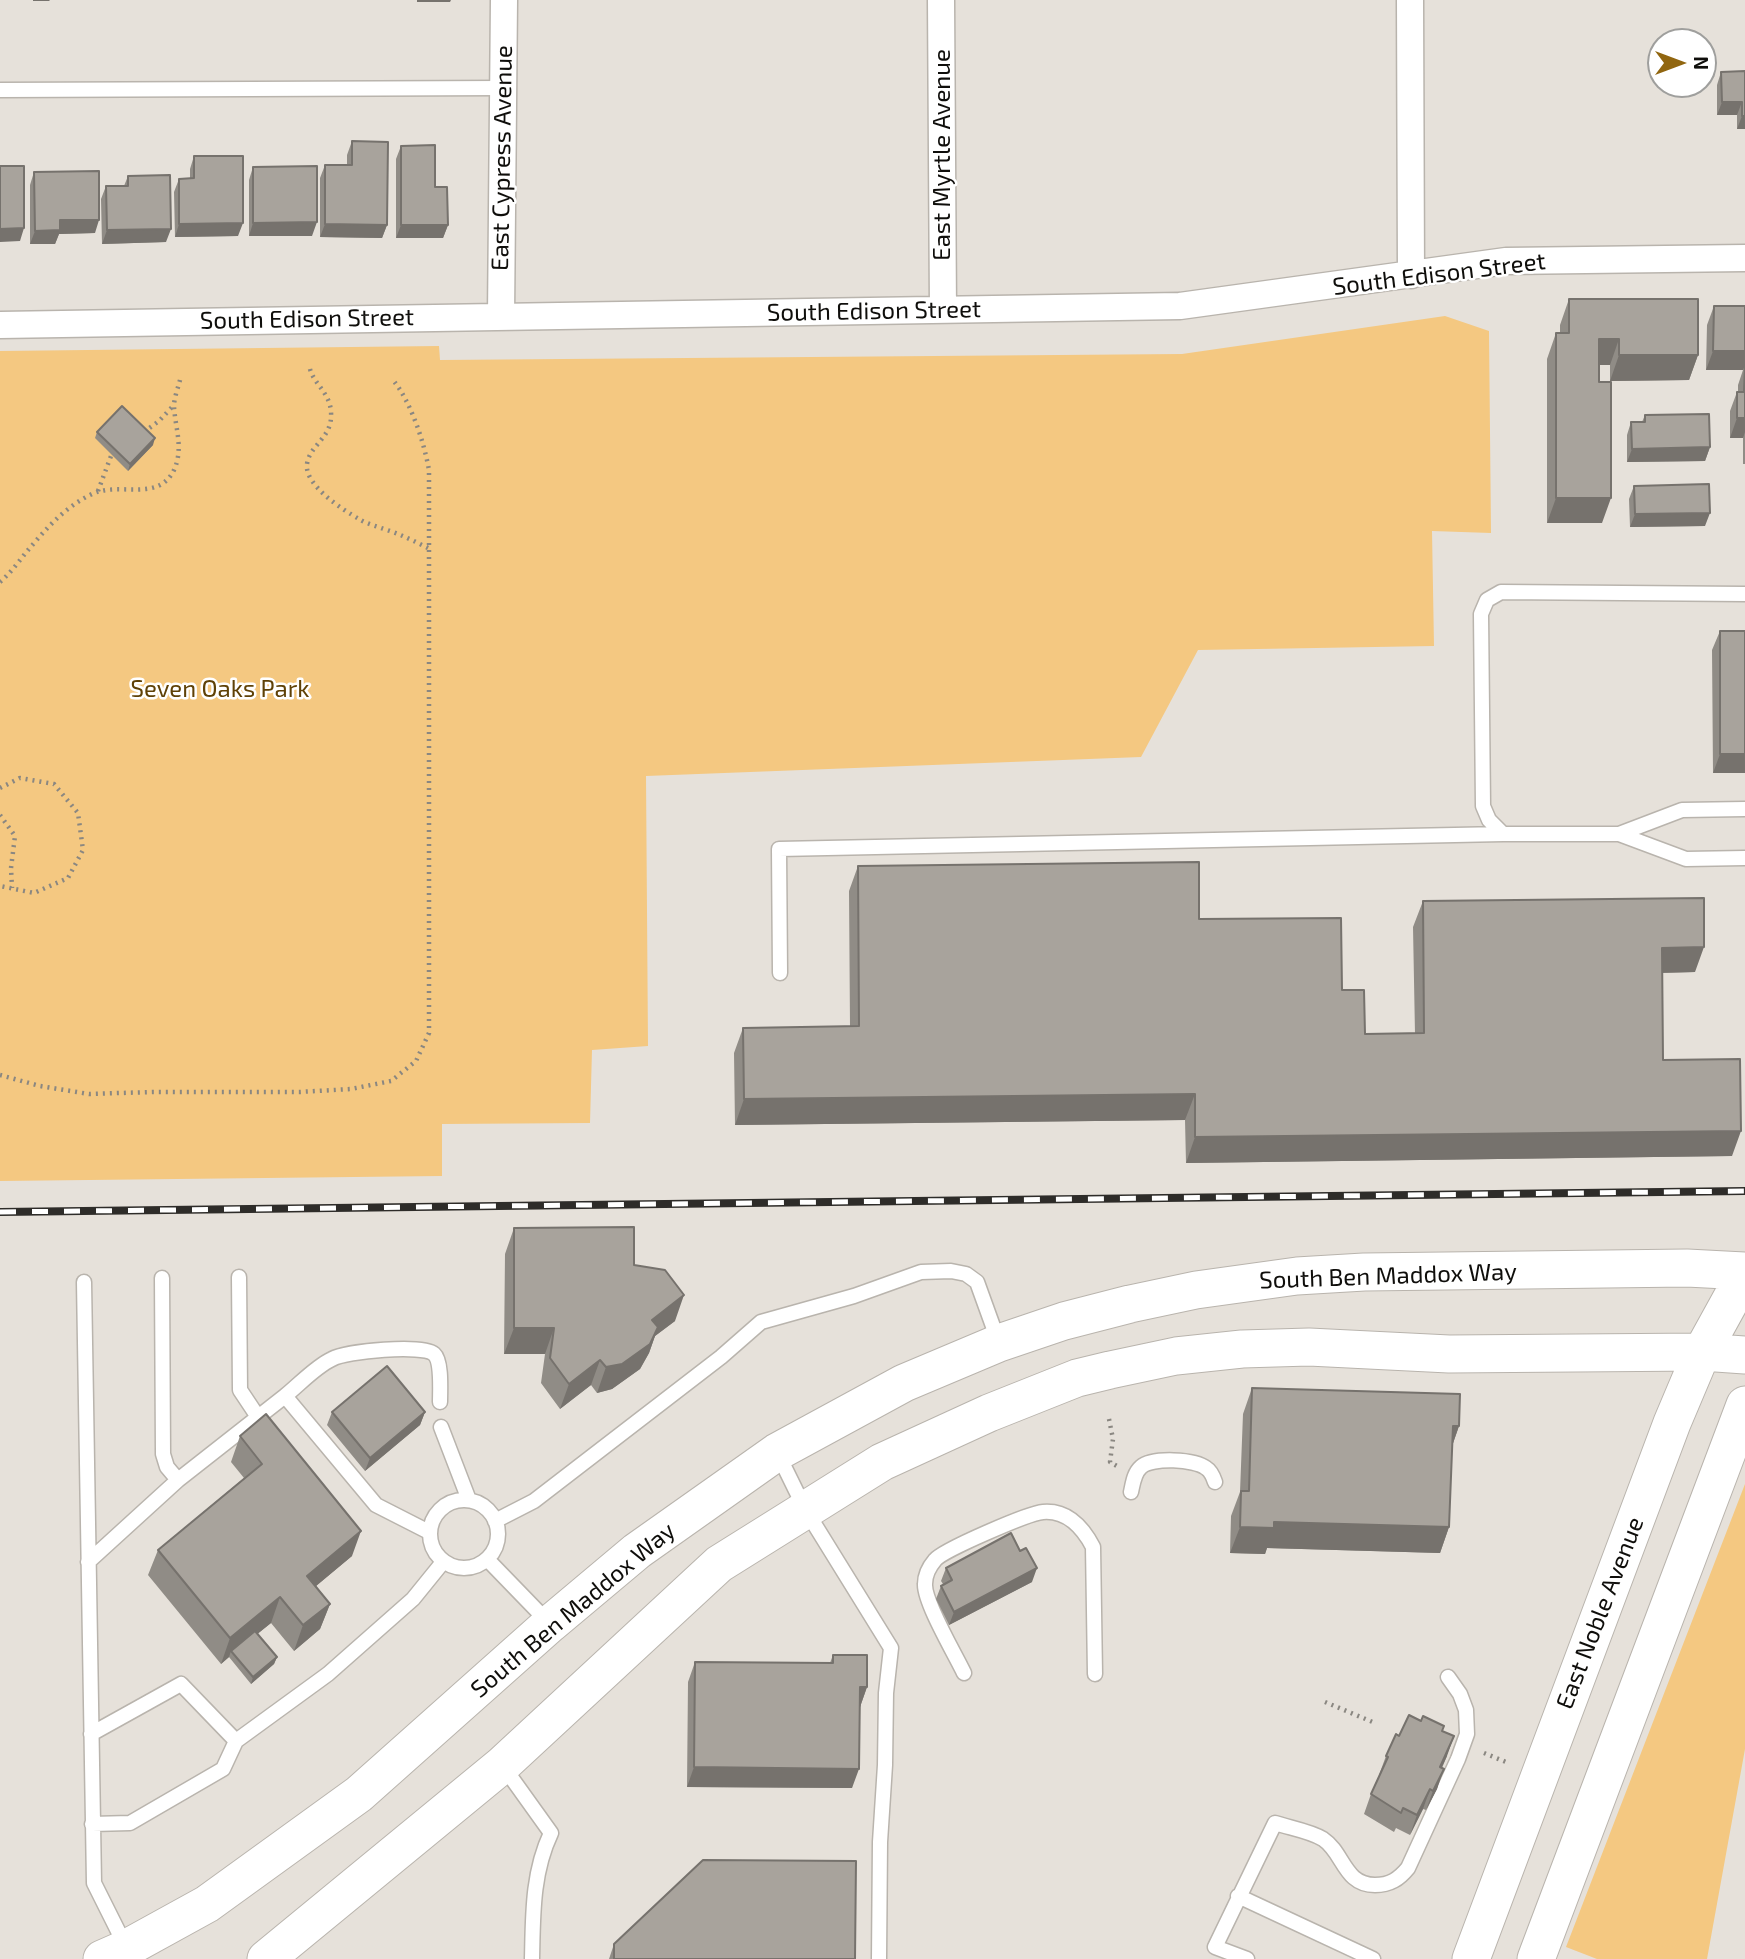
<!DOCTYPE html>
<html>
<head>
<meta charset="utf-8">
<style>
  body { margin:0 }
  #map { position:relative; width:1745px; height:1959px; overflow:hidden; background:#e6e1da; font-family:"Exo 2",sans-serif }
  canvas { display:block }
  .north { position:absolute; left:1647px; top:28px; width:70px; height:70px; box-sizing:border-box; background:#fff; border:2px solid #9f9f9d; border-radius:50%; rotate:90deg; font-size:19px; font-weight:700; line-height:28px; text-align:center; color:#0f0e0b }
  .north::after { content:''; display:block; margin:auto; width:24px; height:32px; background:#916610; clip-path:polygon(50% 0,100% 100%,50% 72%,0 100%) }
</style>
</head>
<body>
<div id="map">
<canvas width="1745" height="1959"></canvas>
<div class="north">N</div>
</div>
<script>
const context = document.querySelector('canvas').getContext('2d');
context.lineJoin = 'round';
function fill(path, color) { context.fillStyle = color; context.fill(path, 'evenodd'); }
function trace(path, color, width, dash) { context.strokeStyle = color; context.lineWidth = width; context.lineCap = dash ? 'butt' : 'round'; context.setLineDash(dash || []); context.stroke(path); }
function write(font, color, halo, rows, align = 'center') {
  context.font = font + ' "Exo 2",sans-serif'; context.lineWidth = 5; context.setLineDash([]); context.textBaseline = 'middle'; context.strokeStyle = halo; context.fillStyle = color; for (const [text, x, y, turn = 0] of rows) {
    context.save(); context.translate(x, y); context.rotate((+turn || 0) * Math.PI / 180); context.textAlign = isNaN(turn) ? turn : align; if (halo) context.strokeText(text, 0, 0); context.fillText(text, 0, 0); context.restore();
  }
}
fill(new Path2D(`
  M 1445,316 L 1489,331 L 1491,533 L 1432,531 L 1434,646 L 1198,650 L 1141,757 L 646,776 L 648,1046 L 592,1050 L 590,1123 L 442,1124 L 442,1176 L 0,1181 L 0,351 L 439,346 L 440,360 L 1182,354 Z
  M 1745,1484 L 1745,1749 L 1707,1959 L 1597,1959 L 1566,1947 Z`), '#f4c881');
const service = new Path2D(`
  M 0,90 L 503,88
  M 1745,809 L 1682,810 L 1619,834 L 1686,859 L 1745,858
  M 1619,834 L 1503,834 L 1489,820 L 1483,806 L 1481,614 L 1487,600 L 1501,592 L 1745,594
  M 780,973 L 779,849 L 1503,834
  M 239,1277 L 240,1390 L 258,1417
  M 162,1278 L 163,1454 L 167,1467 L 178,1480
  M 84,1282 L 94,1883 L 126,1947
  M 441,1427 L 469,1500
  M 778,1454 L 805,1509 L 891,1648 L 886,1693 L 885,1765 L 880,1842 L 879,1959
  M 1131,1492 C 1133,1483 1134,1473 1141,1467 C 1152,1457 1195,1459 1206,1468 C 1211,1471 1213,1476 1215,1482
  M430 1534a34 34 0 1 1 68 0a34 34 0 1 1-68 0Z
  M 495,1521 L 534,1501 L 721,1357 L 761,1322 L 854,1296 L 921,1272 L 951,1271 L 966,1274 L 977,1282 L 999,1343
  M 429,1532 L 376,1505 L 285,1396 C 300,1384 315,1367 332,1359 C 346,1351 423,1344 434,1354 C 442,1361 440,1391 440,1402
  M 487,1559 L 549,1623
  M 88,1562 L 178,1480 L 285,1396
  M 964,1673 C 955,1654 924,1602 925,1584 C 925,1575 929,1567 935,1560 C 943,1550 1029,1513 1043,1512 C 1067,1510 1083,1528 1093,1547 L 1095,1674
  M 91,1734 L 181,1684 L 236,1741 L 328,1674 L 413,1599 L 443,1562
  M 503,1766 L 551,1833 C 532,1873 533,1916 532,1959
  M 92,1824 L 130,1823 L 223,1769 L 236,1741
  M 1238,1896 L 1373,1959
  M 1247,1959 L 1215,1947 L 1275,1823 C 1290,1828 1310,1831 1323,1839 C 1344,1853 1344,1885 1375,1885 C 1390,1885 1399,1879 1408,1868 L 1458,1759 L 1467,1734 L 1466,1710 L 1460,1694 L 1448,1677`);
const minor = new Path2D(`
  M 941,0 L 943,310
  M 1410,0 L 1411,275
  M 501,316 L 504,0
  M 0,325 L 1180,306 L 1506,261 L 1745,258`);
const secondary = new Path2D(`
  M 102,1959 L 127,1948 L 207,1904 L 359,1794 L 550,1624 L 637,1551 L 777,1452 L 904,1383 L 999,1343 L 1064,1321 L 1130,1304 L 1196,1290 L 1297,1276 L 1364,1272 L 1687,1268 L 1745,1271
  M 266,1959 L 502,1765 L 719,1564 L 882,1462 L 989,1413 L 1077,1378 L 1110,1370 L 1176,1356 L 1242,1349 L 1309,1347 L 1449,1354 L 1702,1352 L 1745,1355
  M 1471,1959 L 1672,1423 L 1702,1352 L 1745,1274
  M 1536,1959 L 1745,1405`);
trace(service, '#b9b4ad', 17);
trace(minor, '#b9b4ad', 29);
trace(secondary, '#b9b4ad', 39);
trace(new Path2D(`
  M 310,369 C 314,384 330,393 331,412 C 333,438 310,444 307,464 C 304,485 343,510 359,519 C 367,524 376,526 384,529 C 400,534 414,541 428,548
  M 144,432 L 159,421 L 174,405
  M 98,491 L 111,456
  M 0,582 C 14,570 23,555 35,542 C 52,522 69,505 92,494 C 119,481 158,503 174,470 C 184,448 175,428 174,406 C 174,398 178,388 180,380
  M 0,788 L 20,778 L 54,784 L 78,813 L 83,850 L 68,878 L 34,893 L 0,886
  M 0,815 L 15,836 L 11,868 L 12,888
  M 0,1075 L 40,1086 L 89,1094 L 152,1092 L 299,1092 L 351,1089 L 391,1081 L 416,1061 L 429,1033 L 429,470 C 424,442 411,402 393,380
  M 1109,1419 L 1113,1439 L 1110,1462 L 1117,1466
  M 1325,1702 L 1375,1723
  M 1484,1753 L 1506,1762`), '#8a8781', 4.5, [2, 5]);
trace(service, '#fff', 14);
trace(minor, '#fff', 26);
trace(secondary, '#fff', 37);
const rail = new Path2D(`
  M 0,1212 L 1745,1191`);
trace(rail, '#2e2c29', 8);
trace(rail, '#fff', 5, [16]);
fill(new Path2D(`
  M 1745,71 L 1745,129 L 1737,129 L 1737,115 L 1717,115 L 1717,85 L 1721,72 Z
  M 352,141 L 387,225 L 382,238 L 320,237 L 320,178 L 325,165 L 347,165 L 347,155 Z
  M 401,146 L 435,187 L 448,225 L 443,238 L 396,238 L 396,159 Z
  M 194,156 L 238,236 L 175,237 L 174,192 L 179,179 L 190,178 L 190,169 Z
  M 253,167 L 312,236 L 249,236 L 249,180 Z
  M 34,172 L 95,233 L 59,234 L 55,244 L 30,244 L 30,185 Z
  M 128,176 L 166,242 L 102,244 L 101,199 L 106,186 L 124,186 Z
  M 1569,299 L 1698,355 L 1689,380 L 1610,381 L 1610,365 L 1599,365 L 1602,523 L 1547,523 L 1547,359 L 1556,333 L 1560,333 L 1560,325 Z
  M 1714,306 L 1745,306 L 1745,464 L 1743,464 L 1743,438 L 1730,438 L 1730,411 L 1737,392 L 1738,392 L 1738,385 L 1743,370 L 1706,370 L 1707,325 Z
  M 1645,415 L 1710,447 L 1705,461 L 1627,462 L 1627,435 L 1631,422 L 1642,422 Z
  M 97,432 L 153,445 L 128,471 L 95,438 Z
  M 1634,486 L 1705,526 L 1630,527 L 1629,499 Z
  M 1720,631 L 1745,773 L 1713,773 L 1712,650 Z
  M 858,866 L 1199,919 L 1342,990 L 1365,1034 L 1415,1034 L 1413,927 L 1423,901 L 1695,972 L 1662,973 L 1663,1060 L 1732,1156 L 1186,1163 L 1185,1120 L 735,1125 L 734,1053 L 743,1028 L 850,1026 L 849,891 Z
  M 514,1228 L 634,1265 L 675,1321 L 655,1336 L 649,1353 L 640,1369 L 612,1389 L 597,1393 L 591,1385 L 560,1409 L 541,1383 L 545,1354 L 504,1354 L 505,1254 Z
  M 1252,1388 L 1459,1426 L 1452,1446 L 1449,1527 L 1440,1553 L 1267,1548 L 1265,1554 L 1230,1553 L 1231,1516 L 1240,1492 L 1243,1414 Z
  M 332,1412 L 425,1412 L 420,1425 L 365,1471 L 327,1425 Z
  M 240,1436 L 352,1556 L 316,1586 L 330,1604 L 320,1629 L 294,1651 L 271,1623 L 257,1634 L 277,1657 L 274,1664 L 251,1684 L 229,1657 L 221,1664 L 148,1575 L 158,1550 L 244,1478 L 231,1462 Z
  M 946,1568 L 1032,1582 L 949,1625 L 936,1599 L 941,1586 L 943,1584 L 941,1581 Z
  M 833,1655 L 867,1687 L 860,1707 L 852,1788 L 687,1787 L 688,1682 L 695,1662 L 830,1663 Z
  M 1443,1731 L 1447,1756 L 1442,1768 L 1437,1789 L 1426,1810 L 1423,1809 L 1410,1835 L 1396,1828 L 1394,1832 L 1364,1814 L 1371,1794 L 1380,1776 L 1379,1775 L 1386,1756 L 1399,1736 Z
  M 614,1944 L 855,1959 L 609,1959 Z`), '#908c86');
fill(new Path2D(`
  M 33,0 L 50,0 L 49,1 L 33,1 Z
  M 417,0 L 451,0 L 450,2 L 417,2 Z
  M 1722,102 L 1742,102 L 1737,115 L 1717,115 Z
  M 1742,116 L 1745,116 L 1745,129 L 1737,129 Z
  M 60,220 L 99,220 L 95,233 L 59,234 L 55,244 L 30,244 L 35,231 Z
  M 317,222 L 312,236 L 249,236 L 253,223 Z
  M 243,223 L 238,236 L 175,237 L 179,224 Z
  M 325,224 L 387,225 L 382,238 L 320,237 Z
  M 401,225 L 448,225 L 443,238 L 396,238 Z
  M 24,228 L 20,241 L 0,242 L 0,229 Z
  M 171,229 L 166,242 L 102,244 L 107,230 Z
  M 1599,339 L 1619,339 L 1610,365 L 1589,365 Z
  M 1713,351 L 1745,351 L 1745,370 L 1745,365 L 1743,370 L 1706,370 Z
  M 1619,355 L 1698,355 L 1689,380 L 1610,381 Z
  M 1737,418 L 1745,418 L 1745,432 L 1743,438 L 1730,438 Z
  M 155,438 L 153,445 L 128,471 L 130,464 Z
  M 1710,447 L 1705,461 L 1627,462 L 1632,449 Z
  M 1556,498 L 1611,498 L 1602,523 L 1547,523 Z
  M 1710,513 L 1705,526 L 1630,527 L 1635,514 Z
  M 1720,754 L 1745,754 L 1745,773 L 1713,773 Z
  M 1704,947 L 1695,972 L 1653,973 L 1662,948 Z
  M 1195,1094 L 1185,1120 L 735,1125 L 744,1099 Z
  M 1741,1131 L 1732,1156 L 1186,1163 L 1195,1137 Z
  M 684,1295 L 675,1321 L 655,1336 L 649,1353 L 640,1369 L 612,1389 L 597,1393 L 606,1367 L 652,1320 Z
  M 514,1328 L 554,1328 L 545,1354 L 504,1354 Z
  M 600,1360 L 591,1385 L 560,1409 L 569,1384 Z
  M 425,1412 L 420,1425 L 365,1471 L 370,1458 Z
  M 1453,1426 L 1459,1426 L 1450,1452 Z
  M 1274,1522 L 1449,1527 L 1440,1553 L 1267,1548 L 1265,1554 L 1230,1553 L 1240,1527 Z
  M 361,1531 L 352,1556 L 298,1601 L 307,1576 Z
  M 1037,1568 L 1032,1582 L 949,1625 L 954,1612 Z
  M 280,1597 L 271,1623 L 234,1653 L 231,1651 L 229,1657 L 221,1664 L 230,1638 Z
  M 330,1604 L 320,1629 L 294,1651 L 303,1625 Z
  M 277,1657 L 274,1664 L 251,1684 L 253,1677 Z
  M 860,1687 L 867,1687 L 860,1707 Z
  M 1454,1736 L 1447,1756 L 1433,1786 L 1440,1767 Z
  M 694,1767 L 859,1769 L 852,1788 L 687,1787 Z
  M 1444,1769 L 1437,1789 L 1426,1810 L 1433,1791 Z
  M 1430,1789 L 1423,1809 L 1410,1835 L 1417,1815 Z`), '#76726d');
const building = new Path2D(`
  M 1745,71 L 1745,116 L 1742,116 L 1742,102 L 1722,102 L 1721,72 Z
  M 352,141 L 388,142 L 387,225 L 325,224 L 325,165 L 352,165 Z
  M 435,145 L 435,187 L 447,187 L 448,225 L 401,225 L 401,146 Z
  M 194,156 L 243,156 L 243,223 L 179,224 L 179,179 L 194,178 Z
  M 0,166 L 24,166 L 24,228 L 0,229 Z
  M 317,166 L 317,222 L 253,223 L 253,167 Z
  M 99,171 L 99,220 L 60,220 L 60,230 L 35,231 L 34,172 Z
  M 170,175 L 171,229 L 107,230 L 106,186 L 128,186 L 128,176 Z
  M 1569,299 L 1698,299 L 1698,355 L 1619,355 L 1619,339 L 1599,339 L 1599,382 L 1611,382 L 1611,498 L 1556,498 L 1556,333 L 1569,333 Z
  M 1714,306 L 1745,306 L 1745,351 L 1713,351 Z
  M 1745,365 L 1745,418 L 1737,418 L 1737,392 L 1744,392 Z
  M 122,406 L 155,438 L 130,464 L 97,432 Z
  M 1709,414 L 1710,447 L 1632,449 L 1631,422 L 1645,422 L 1645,415 Z
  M 1709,484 L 1710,513 L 1635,514 L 1634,486 Z
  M 1720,631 L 1745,631 L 1745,754 L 1720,754 Z
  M 1199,862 L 1199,919 L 1341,918 L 1342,990 L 1364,990 L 1365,1034 L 1424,1033 L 1423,901 L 1704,898 L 1704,947 L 1662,948 L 1663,1060 L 1740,1059 L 1741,1131 L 1195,1137 L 1195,1094 L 744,1099 L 743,1028 L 859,1026 L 858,866 Z
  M 634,1227 L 634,1265 L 665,1270 L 684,1295 L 652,1320 L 658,1327 L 650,1344 L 622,1364 L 606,1367 L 600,1360 L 569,1384 L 550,1358 L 554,1328 L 514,1328 L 514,1228 Z
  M 387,1366 L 425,1412 L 370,1458 L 332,1412 Z
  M 1252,1388 L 1460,1394 L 1459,1426 L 1453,1426 L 1449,1527 L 1274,1522 L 1274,1528 L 1240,1527 L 1241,1491 L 1249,1491 Z
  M 266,1414 L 361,1531 L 307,1576 L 330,1604 L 303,1625 L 280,1597 L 230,1638 L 158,1550 L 262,1464 L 240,1436 Z
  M 1011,1533 L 1020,1551 L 1026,1548 L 1037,1568 L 954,1612 L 941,1586 L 952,1580 L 946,1568 Z
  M 255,1631 L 277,1657 L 253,1677 L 231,1651 Z
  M 833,1655 L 867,1655 L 867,1687 L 860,1687 L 859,1769 L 694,1767 L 695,1662 L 833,1663 Z
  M 1409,1715 L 1421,1721 L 1423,1716 L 1444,1726 L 1442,1731 L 1454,1736 L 1440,1767 L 1444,1769 L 1433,1791 L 1430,1789 L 1417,1815 L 1403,1808 L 1401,1813 L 1371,1794 L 1388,1757 L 1386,1756 L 1396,1734 L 1399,1736 Z
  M 703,1860 L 856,1861 L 855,1959 L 614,1959 L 614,1944 Z`);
fill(building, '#a8a39c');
trace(building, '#76726d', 2);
write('24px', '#0f0e0b', '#fff', [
  ["East Myrtle Avenue",942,155,-90],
  ["East Cypress Avenue",502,158,-89],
  ["South Edison Street",1439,274,-7],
  ["South Edison Street",874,311,-1],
  ["South Edison Street",307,319,-1],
  ["South Ben Maddox Way",1388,1276,-2],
  ["South Ben Maddox Way",573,1610,-40],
  ["East Noble Avenue",1600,1613,-69]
]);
write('24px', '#5f4106', '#fff', [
  ["Seven Oaks Park",220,689]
]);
</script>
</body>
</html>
